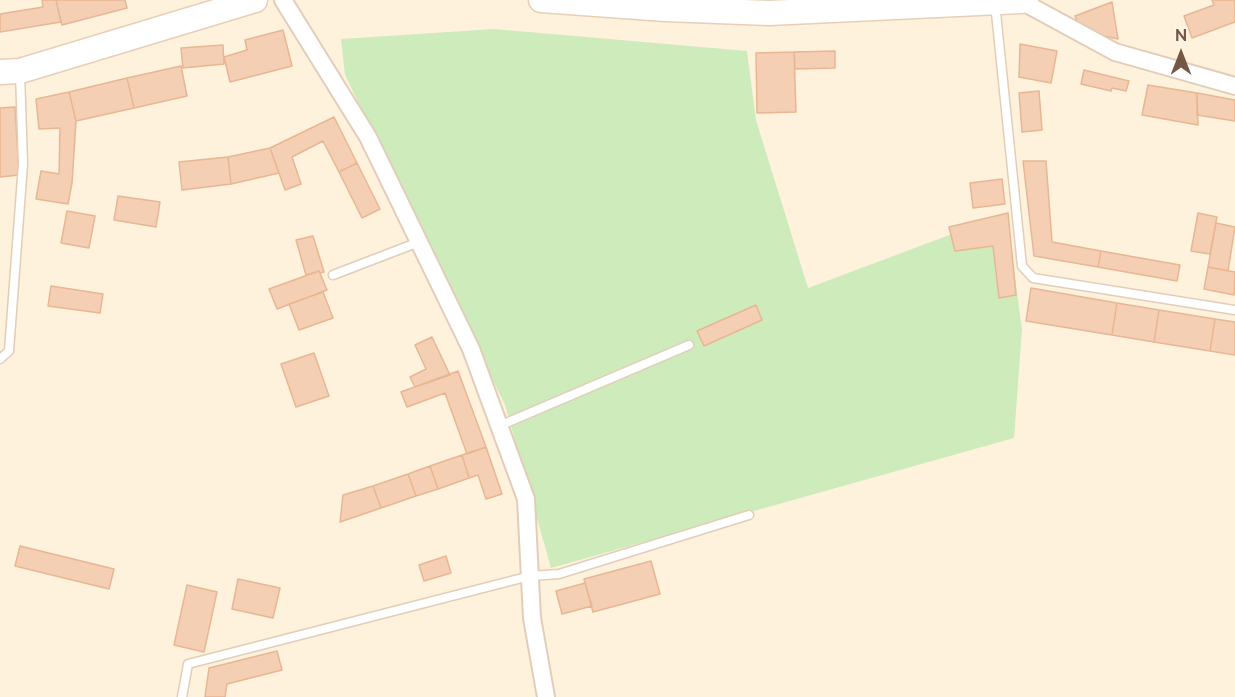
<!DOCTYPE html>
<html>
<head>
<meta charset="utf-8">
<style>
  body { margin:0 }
  #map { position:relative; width:1235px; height:697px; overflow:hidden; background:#fef2dd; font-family:Raleway,sans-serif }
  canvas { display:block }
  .north { position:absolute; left:1151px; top:24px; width:60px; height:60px; -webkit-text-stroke:4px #fff5e5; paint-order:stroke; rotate:0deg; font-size:16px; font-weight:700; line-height:24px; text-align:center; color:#745745 }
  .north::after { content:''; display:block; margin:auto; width:21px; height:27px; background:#745745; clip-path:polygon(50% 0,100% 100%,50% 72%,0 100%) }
</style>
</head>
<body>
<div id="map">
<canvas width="1235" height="697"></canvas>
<div class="north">N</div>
</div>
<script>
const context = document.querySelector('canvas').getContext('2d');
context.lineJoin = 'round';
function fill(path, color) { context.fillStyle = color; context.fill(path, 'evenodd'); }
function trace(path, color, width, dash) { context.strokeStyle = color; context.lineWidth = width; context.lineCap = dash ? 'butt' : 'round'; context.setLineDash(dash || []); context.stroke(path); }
fill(new Path2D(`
  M 494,29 L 747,51 L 756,120 L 808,288 L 952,234 L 1007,219 L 1022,329 L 1014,438 L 551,568 L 505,405 L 345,75 L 341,39 Z`), '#ceebbb');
const building = new Path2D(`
  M 42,0 L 56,0 L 61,22 L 0,32 L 0,14 L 43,7 Z
  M 56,0 L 125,0 L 127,8 L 62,25 Z
  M 1212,0 L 1235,0 L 1235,22 L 1192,38 L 1184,16 L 1214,5 Z
  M 1112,2 L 1118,39 L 1081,31 L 1075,16 Z
  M 283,30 L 292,66 L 230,82 L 224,57 L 247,50 L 245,40 Z
  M 1020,44 L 1057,51 L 1051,83 L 1019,77 Z
  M 223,45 L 224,64 L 183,68 L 181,48 Z
  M 835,51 L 835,68 L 795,69 L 794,52 Z
  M 794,52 L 796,112 L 757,113 L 756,53 Z
  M 181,66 L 187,96 L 134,108 L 127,78 Z
  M 1084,70 L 1129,81 L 1126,91 L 1112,88 L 1111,91 L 1081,84 Z
  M 127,78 L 134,108 L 76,121 L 69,92 Z
  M 1148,85 L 1197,93 L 1198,125 L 1142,115 Z
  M 1039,91 L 1042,130 L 1022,132 L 1019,93 Z
  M 69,92 L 76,121 L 72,183 L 68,204 L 36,199 L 41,171 L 59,174 L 60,128 L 39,129 L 36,99 Z
  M 1197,93 L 1235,100 L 1235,121 L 1197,115 Z
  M 15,107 L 19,175 L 0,177 L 0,108 Z
  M 334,117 L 357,163 L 339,172 L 323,141 L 292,157 L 301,184 L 285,190 L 270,148 Z
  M 270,148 L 279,173 L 231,184 L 228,157 Z
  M 228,157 L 231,184 L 182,190 L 179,162 Z
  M 1023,161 L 1046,161 L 1052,242 L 1101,251 L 1098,267 L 1034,256 Z
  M 357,163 L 380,209 L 362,218 L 339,172 Z
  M 1002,179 L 1005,204 L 973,208 L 970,183 Z
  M 118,196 L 160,202 L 156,227 L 114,220 Z
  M 67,211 L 95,216 L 89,248 L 61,243 Z
  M 1008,213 L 1016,295 L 999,298 L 993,246 L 955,251 L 949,227 Z
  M 1198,213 L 1217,217 L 1210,254 L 1191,251 Z
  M 1216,223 L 1235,227 L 1228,271 L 1208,267 Z
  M 313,236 L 324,272 L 320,273 L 319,271 L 306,275 L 296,240 Z
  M 1101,251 L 1180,265 L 1177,281 L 1098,267 Z
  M 1208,267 L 1235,272 L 1234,295 L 1204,289 Z
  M 319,271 L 327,290 L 277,309 L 269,289 Z
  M 51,286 L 103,294 L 100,313 L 48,306 Z
  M 1031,288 L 1117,303 L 1112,335 L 1026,321 Z
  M 323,292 L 333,318 L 299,330 L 289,304 Z
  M 1117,303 L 1159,310 L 1154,342 L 1112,335 Z
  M 756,305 L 762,320 L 704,346 L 697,331 Z
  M 1159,310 L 1215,319 L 1210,351 L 1154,342 Z
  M 1215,319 L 1235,322 L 1235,355 L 1210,351 Z
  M 432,337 L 450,375 L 415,387 L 410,377 L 426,369 L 415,345 Z
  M 314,353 L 329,396 L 296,407 L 281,364 Z
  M 458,371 L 486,447 L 467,454 L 445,393 L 407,407 L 401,392 Z
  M 486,447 L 502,494 L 486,499 L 478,475 L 469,478 L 462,455 Z
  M 462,455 L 469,478 L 438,489 L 430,466 Z
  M 430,466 L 438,489 L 416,496 L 408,474 Z
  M 408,474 L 416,496 L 381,508 L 373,486 Z
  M 373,486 L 381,508 L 340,522 L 343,495 Z
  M 20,546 L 114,569 L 109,589 L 15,566 Z
  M 446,556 L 451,573 L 424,581 L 419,565 Z
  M 651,561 L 660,594 L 593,612 L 584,579 Z
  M 238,579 L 280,588 L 273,618 L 232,609 Z
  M 585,583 L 592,606 L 562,614 L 556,591 Z
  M 187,585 L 217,592 L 204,652 L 174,645 Z
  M 277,651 L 282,670 L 227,684 L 225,697 L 205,697 L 209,668 Z`);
fill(building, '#f5cfb3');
trace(building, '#e8b692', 1.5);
const lane = new Path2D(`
  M 995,3 L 1022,266 L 1033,278 L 1235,310
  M 333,275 L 419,242
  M 0,359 L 9,351 L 23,164 L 20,73
  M 499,426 L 689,345
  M 182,697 L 188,664 L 530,576 L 559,574 L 749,515`);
const street = new Path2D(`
  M 283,0 L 368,137 L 471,349 L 526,499 L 532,618 L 546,697
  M 1021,1 L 1115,52 L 1235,86`);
const secondary = new Path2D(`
  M 541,0 L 665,9 L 769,13 L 1021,1 L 1026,0
  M 0,72 L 20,71 L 255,0`);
trace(lane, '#e2cdb9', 11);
trace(street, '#e2cdb9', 20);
trace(secondary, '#e7cfb7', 27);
trace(lane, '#fff', 8);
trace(street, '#fff', 16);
trace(secondary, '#fff', 24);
</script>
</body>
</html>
